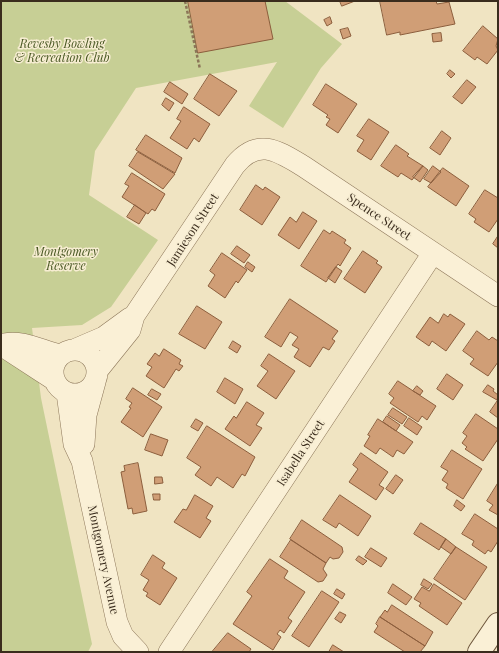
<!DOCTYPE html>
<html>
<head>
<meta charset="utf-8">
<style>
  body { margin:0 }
  #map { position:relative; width:499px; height:653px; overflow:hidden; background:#f0e4c2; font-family:"Playfair Display",serif }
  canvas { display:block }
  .frame { position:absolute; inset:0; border:2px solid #3a2c1d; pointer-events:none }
</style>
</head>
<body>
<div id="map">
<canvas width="499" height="653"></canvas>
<div class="frame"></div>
</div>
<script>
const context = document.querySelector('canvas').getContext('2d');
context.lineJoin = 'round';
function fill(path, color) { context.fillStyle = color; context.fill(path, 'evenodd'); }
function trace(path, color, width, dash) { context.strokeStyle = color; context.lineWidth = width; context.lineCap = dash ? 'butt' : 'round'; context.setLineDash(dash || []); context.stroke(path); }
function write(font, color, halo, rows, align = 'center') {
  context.font = font + ' "Playfair Display",serif'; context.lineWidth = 3; context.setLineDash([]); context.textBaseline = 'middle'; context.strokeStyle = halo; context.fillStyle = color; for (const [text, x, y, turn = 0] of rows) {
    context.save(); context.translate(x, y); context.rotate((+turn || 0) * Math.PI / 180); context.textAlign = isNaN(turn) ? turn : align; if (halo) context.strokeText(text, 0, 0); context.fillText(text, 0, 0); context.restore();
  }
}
fill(new Path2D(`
  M 1,1 L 285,1 L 342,44 L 321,68 L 283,128 L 249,106 L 277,62 L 136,88 L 95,151 L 89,195 L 158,240 L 111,307 L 82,325 L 32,328 L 41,398 L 92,644 L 88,652 L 1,652 Z`), '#c7cf95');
const building = new Path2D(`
  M 188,1 L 265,1 L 273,39 L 198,53 Z
  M 340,1 L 355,1 L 342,6 Z
  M 380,1 L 436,1 L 437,4 L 449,2 L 455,24 L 400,35 L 400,32 L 387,35 Z
  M 330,17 L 332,23 L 327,26 L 324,20 Z
  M 483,26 L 498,39 L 496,46 L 498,50 L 487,64 L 477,57 L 475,60 L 463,51 Z
  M 348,28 L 351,36 L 343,39 L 340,30 Z
  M 441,33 L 442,41 L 433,42 L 432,34 Z
  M 450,70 L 455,74 L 451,78 L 447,74 Z
  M 210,74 L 237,91 L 219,116 L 194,99 Z
  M 467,80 L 476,87 L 462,104 L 453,97 Z
  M 170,82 L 188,94 L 182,104 L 164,92 Z
  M 326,84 L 357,104 L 338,133 L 326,125 L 330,119 L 326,117 L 328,115 L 313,105 Z
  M 166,98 L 174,103 L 169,111 L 162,105 Z
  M 184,107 L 210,124 L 199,142 L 194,138 L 187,149 L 170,138 L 181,121 L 177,119 Z
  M 369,119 L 389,132 L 371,160 L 357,151 L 364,140 L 357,136 Z
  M 442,131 L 451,138 L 440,155 L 430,148 Z
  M 146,135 L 182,158 L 175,173 L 136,150 Z
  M 396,145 L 409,154 L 407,156 L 423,166 L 412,180 L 401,173 L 398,177 L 381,166 Z
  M 138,152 L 175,174 L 163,189 L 129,166 Z
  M 423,166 L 428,170 L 420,182 L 413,177 Z
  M 433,166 L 441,172 L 431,183 L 424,179 Z
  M 443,168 L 469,186 L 456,206 L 428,187 Z
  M 132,173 L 165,194 L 155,211 L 152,209 L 148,214 L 122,197 L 129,186 L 125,184 Z
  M 256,185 L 263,190 L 265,187 L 280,197 L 262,225 L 240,210 Z
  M 485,190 L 498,198 L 498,219 L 489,232 L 474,222 L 476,219 L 469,214 Z
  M 135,205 L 146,213 L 139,224 L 127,217 Z
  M 303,212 L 317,221 L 299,249 L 278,235 L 290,217 L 296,222 Z
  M 324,230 L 330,234 L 332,231 L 346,240 L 344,243 L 351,248 L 340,266 L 338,264 L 326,282 L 301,266 Z
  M 498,236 L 498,248 L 493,244 Z
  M 237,246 L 250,255 L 244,263 L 231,254 Z
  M 363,251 L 378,261 L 376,263 L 382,267 L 365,293 L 344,279 Z
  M 222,253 L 247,270 L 238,283 L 236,281 L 225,298 L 208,286 L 215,275 L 210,271 Z
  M 248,262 L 255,267 L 252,272 L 245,267 Z
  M 336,267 L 342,271 L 335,283 L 328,278 Z
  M 290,299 L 338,331 L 332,339 L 335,341 L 329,350 L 323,347 L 310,367 L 294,357 L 299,349 L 292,345 L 298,337 L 290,332 L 281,347 L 265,337 Z
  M 197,306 L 222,322 L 205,349 L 179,334 Z
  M 444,314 L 448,317 L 450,314 L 465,324 L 446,351 L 432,341 L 429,346 L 416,337 L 430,317 L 438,323 Z
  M 477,331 L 489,340 L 492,337 L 498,341 L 498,362 L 488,376 L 470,364 L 474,359 L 463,351 Z
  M 233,341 L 241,346 L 237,353 L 229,348 Z
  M 164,349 L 181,360 L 179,364 L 183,366 L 179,371 L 176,369 L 164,388 L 146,376 L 152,367 L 147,364 L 155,353 L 159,356 Z
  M 269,354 L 295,371 L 276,399 L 257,386 L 268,371 L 261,366 Z
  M 447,374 L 463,385 L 453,400 L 437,389 Z
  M 225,378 L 243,389 L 235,404 L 217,392 Z
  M 398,381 L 436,406 L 427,420 L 422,416 L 418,422 L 390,403 L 394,398 L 389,394 Z
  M 488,385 L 494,389 L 493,391 L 498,395 L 497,400 L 483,392 Z
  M 417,386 L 423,391 L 420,395 L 413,391 Z
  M 133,388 L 162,407 L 143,437 L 121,422 L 131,408 L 129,407 L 132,403 L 126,399 Z
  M 152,389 L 161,394 L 157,400 L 148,395 Z
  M 498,400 L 498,418 L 490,412 Z
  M 247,402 L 264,413 L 256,425 L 262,428 L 250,446 L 225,429 L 234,416 L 236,418 Z
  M 393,408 L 407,417 L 402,424 L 388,415 Z
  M 476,414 L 498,429 L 498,439 L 483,461 L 465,449 L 467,447 L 462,443 L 467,436 L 463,433 Z
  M 387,416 L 400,425 L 396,431 L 383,422 Z
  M 409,418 L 422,427 L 417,435 L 404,426 Z
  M 196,419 L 203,423 L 198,431 L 191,427 Z
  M 378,419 L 413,442 L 404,454 L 397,450 L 393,457 L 380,448 L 376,454 L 364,446 L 370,436 L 368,435 Z
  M 207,426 L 255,457 L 245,476 L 242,474 L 233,488 L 217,477 L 211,486 L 195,475 L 201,467 L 187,458 Z
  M 151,434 L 168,440 L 162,456 L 145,450 Z
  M 452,450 L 482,469 L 463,499 L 446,488 L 448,484 L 442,480 L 448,471 L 441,467 Z
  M 361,453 L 388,472 L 379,485 L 384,488 L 376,500 L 349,482 L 358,469 L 353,465 Z
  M 138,463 L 147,511 L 133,514 L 132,508 L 128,509 L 121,472 L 125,471 L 124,466 Z
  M 396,475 L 403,480 L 393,494 L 386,489 Z
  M 155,477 L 162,477 L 163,483 L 155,484 Z
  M 498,483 L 498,515 L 489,510 L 493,505 L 487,501 Z
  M 153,494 L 160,494 L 160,500 L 154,500 Z
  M 195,495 L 213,506 L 206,518 L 211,521 L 200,538 L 174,522 L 183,509 L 186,510 Z
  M 340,495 L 371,516 L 358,536 L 339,523 L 336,528 L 323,520 Z
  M 457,500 L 465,506 L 461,511 L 454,506 Z
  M 475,514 L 498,529 L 498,541 L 491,552 L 488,550 L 485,554 L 472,545 L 474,541 L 462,534 Z
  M 302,520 L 342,547 L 343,552 L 339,558 L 333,559 L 330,557 L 326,563 L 290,539 Z
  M 421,523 L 446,539 L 439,550 L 414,534 Z
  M 446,539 L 456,547 L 451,554 L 441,547 Z
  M 291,540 L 326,563 L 323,569 L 327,575 L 323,581 L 318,582 L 280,557 Z
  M 456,547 L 487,567 L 465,600 L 434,579 Z
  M 371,548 L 387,558 L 381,567 L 365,557 Z
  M 153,555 L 165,563 L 162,568 L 177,578 L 160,605 L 146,596 L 148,593 L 143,590 L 149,580 L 141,575 Z
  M 359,556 L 367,561 L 363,565 L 356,560 Z
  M 270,559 L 288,571 L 284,578 L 305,592 L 288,618 L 292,621 L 284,633 L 280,630 L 277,634 L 281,637 L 273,650 L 233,624 L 252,596 L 247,592 Z
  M 424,579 L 432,584 L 428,589 L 421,585 Z
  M 393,584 L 412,597 L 406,605 L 388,593 Z
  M 434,584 L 462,603 L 447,625 L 419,606 L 421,603 L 414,599 L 422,587 L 429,591 Z
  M 337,589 L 345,594 L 342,599 L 334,594 Z
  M 322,591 L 339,602 L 309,647 L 292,636 Z
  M 392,605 L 433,632 L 425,646 L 380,617 L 385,610 L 387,612 Z
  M 340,612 L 346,615 L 341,623 L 335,619 Z
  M 380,617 L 425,646 L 420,652 L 405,652 L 374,632 L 378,626 L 376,624 Z
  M 228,633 L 251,649 L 249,652 L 212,652 Z
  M 333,645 L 344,652 L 329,652 Z`);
fill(building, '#d09e76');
trace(building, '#8c5e3d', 1);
const minor = new Path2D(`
  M 4,344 C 23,340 42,351 60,355
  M 1,345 L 53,379
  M 76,349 L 104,337 L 130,318
  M53 372a22 22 0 1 1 44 0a22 22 0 1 1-44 0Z
  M 97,371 L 130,330 L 134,316 L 235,165 C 258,137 278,151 303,166 L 498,296
  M 67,393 L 74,444 L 82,461 L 117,622 L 123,636 L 138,652
  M 84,444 L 86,415 L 95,382
  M 169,652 L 433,253`);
const secondary = new Path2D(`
  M 479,652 L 498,624`);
trace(minor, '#8b7558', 22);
trace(secondary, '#6d553b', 24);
trace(new Path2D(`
  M 185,1 L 200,69`), '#8b7558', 2.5, [3, 2]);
trace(minor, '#faf0d6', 21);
trace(secondary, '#faf0d6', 22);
write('italic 12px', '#495823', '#f7edd2', [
  ["Revesby Bowling",62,44],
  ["& Recreation Club",62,58],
  ["Montgomery",66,252],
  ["Reserve",66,266]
]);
write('12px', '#3a2c1d', '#f7edd2', [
  ["Spence Street",379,217,34],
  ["Jamieson Street",193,230,-57],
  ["Isabella Street",301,453,-57],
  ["Montgomery Avenue",103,560,78]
]);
</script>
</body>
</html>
